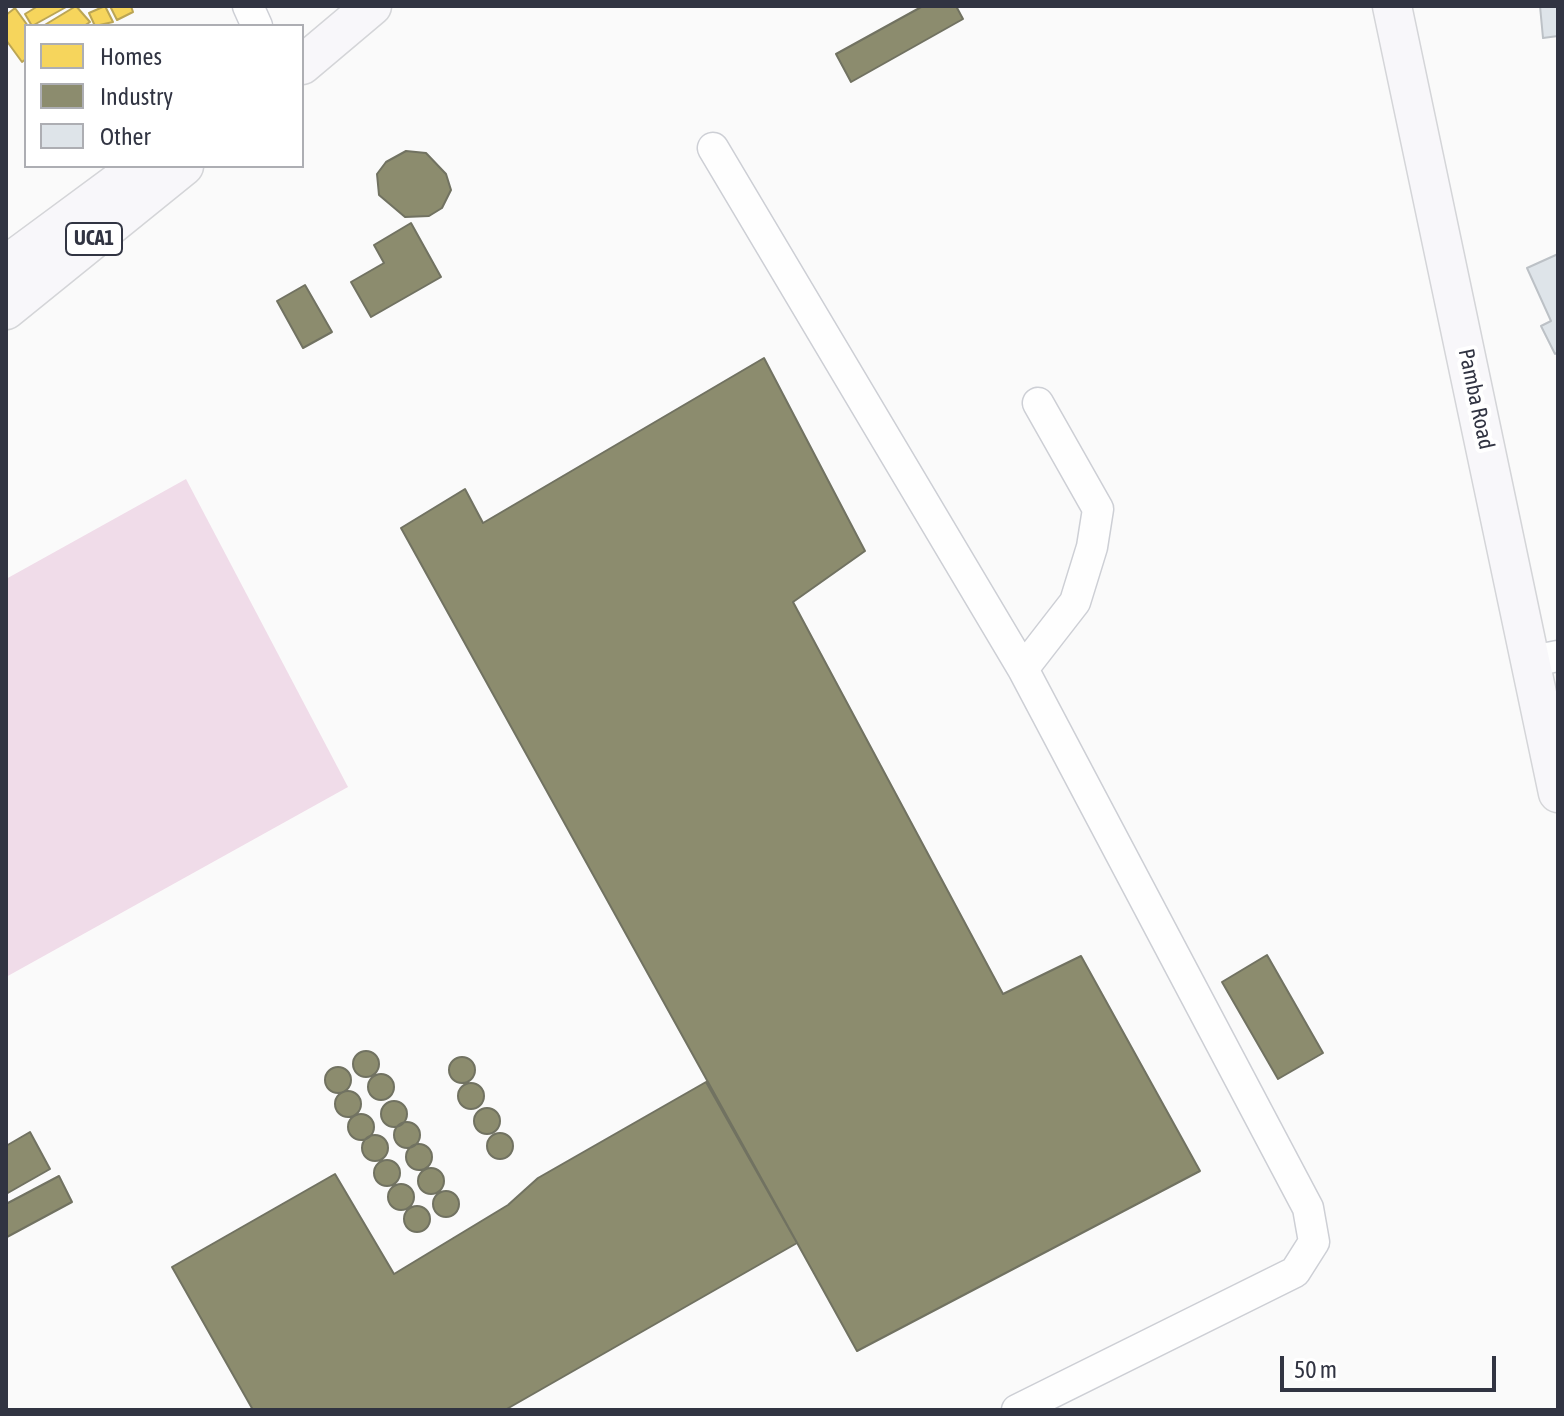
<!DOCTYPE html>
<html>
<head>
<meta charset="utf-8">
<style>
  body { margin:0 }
  #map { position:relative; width:1564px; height:1416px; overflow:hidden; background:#fafafa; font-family:"Asap Condensed",sans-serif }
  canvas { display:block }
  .frame { position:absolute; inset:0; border:8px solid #313442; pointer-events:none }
  .legend { position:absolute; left:24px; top:24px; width:280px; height:144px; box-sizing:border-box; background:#fff; border:2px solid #adaeb3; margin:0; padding:10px 14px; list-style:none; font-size:24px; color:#313442 }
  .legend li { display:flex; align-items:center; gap:16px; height:40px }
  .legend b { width:40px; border:2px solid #adaeb3 }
  .scale { position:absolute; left:1280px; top:1356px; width:216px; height:36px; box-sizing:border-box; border:4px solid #313442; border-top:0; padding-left:10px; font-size:24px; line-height:28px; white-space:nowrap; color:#313442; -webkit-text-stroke:6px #fff; paint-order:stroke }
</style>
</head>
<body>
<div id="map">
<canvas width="1564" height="1416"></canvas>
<div class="frame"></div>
<ul class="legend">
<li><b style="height:22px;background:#f6d55c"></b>Homes</li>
<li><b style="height:22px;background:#8c8c6e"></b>Industry</li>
<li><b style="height:22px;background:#dee4e9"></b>Other</li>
</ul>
<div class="scale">50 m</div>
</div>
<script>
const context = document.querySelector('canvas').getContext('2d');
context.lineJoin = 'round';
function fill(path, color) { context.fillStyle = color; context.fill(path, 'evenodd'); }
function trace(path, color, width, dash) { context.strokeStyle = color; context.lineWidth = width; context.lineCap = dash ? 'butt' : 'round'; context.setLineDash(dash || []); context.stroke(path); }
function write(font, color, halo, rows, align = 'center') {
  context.font = font + ' "Asap Condensed",sans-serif'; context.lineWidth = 8; context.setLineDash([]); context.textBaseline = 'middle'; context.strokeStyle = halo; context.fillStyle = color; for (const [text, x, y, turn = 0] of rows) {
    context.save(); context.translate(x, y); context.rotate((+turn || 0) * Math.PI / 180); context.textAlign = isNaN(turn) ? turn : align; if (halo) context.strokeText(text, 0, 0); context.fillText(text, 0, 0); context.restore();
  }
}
fill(new Path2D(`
  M 186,479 L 348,787 L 6,977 L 6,579 Z`), '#f0dce9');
const homes = new Path2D(`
  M 38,6 L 68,6 L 32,26 L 25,14 Z
  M 76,6 L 90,22 L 84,26 L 43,26 Z
  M 105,6 L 113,22 L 95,26 L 89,13 Z
  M 110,6 L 131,6 L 133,12 L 117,20 Z
  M 15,8 L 28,26 L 26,59 L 22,62 L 6,40 L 6,15 Z`);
fill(homes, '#f6d55c');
trace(homes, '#bba554', 2);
const industry = new Path2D(`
  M 923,6 L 956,6 L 963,19 L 851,82 L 836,54 Z
  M 406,151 L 426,153 L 446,174 L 451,190 L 442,208 L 429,216 L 405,217 L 379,195 L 377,174 L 386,162 Z
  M 411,223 L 441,277 L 371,317 L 351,282 L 384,263 L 374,245 Z
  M 305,285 L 332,332 L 303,348 L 277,301 Z
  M 764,358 L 865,551 L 793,602 L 1003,994 L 1081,956 L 1200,1171 L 857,1351 L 401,528 L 465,489 L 483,523 Z
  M 1267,955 L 1323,1053 L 1278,1079 L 1222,982 Z
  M353 1064a13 13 0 1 1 26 0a13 13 0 1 1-26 0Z
  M449 1070a13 13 0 1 1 26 0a13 13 0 1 1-26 0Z
  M325 1080a13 13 0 1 1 26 0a13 13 0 1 1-26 0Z
  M368 1087a13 13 0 1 1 26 0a13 13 0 1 1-26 0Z
  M 706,1082 L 797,1243 L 505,1410 L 253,1410 L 172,1267 L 335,1174 L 394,1274 L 508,1205 L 538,1178 Z
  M458 1096a13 13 0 1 1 26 0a13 13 0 1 1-26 0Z
  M335 1104a13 13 0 1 1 26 0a13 13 0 1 1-26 0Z
  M381 1114a13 13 0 1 1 26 0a13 13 0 1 1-26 0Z
  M474 1121a13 13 0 1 1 26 0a13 13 0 1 1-26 0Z
  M348 1127a13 13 0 1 1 26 0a13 13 0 1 1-26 0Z
  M394 1135a13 13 0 1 1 26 0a13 13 0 1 1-26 0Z
  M 30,1132 L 50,1169 L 6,1194 L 6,1146 Z
  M487 1146a13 13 0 1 1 26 0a13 13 0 1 1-26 0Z
  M362 1148a13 13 0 1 1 26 0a13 13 0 1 1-26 0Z
  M406 1157a13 13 0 1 1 26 0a13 13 0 1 1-26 0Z
  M374 1173a13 13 0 1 1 26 0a13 13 0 1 1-26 0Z
  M418 1181a13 13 0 1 1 26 0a13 13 0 1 1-26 0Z
  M 59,1176 L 72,1202 L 7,1237 L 6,1204 Z
  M388 1197a13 13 0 1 1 26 0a13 13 0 1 1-26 0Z
  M433 1204a13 13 0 1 1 26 0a13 13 0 1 1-26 0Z
  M404 1219a13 13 0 1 1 26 0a13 13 0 1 1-26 0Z`);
fill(industry, '#8c8c6e');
trace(industry, '#717261', 2);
const building = new Path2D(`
  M 1540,6 L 1558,6 L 1558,36 L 1543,38 Z
  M 1558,254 L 1558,352 L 1555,354 L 1541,326 L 1551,321 L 1527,268 Z`);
fill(building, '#dee4e9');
trace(building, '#bcc1c6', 2);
const minor = new Path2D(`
  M 248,6 L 257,26
  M 713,148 L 1023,669 L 1308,1208 L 1314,1242 L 1295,1272 L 1017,1410
  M 1532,661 L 1558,656
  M 1023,669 L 1075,602 L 1092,547 L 1098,509 L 1038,403`);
const major = new Path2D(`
  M 1392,6 L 1558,793
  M 302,65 L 372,6
  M 6,265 L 140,166
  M 6,310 L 184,166`);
trace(minor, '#cdcfd5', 33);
trace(major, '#d4d5d8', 41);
trace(minor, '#fefefe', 30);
trace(major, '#f8f7fa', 38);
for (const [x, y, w] of [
  [94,239,56]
]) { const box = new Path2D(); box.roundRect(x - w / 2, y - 16, w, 32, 6); context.fillStyle = '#fff'; context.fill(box); trace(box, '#313442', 2); }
write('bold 20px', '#313442', null, [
  ["UCA1",94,239]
]);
write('22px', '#313442', '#fff', [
  ["Pamba Road",1476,399,78]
]);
</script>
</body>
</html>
